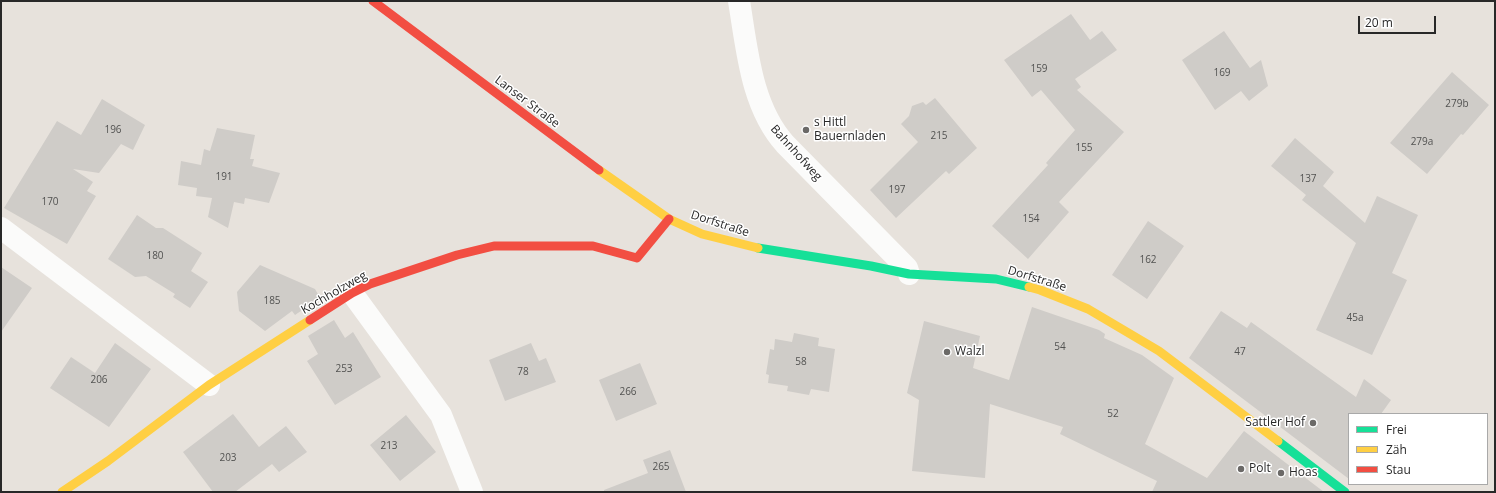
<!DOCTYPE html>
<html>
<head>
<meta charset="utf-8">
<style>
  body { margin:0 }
  #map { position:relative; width:1496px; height:493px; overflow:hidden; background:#e7e2dc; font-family:"Open Sans",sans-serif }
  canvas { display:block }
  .frame { position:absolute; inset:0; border:2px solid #282828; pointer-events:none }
  .legend { position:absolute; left:1348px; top:413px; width:140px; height:72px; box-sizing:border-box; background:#fff; border:1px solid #a9a9a9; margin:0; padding:5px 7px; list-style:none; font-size:12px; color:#282828 }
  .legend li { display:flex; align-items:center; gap:8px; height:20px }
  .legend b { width:20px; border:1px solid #a9a9a9 }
  .scale { position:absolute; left:1358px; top:16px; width:78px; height:18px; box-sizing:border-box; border:2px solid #282828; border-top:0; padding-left:5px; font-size:12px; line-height:14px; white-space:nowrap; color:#282828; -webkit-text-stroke:3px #fff; paint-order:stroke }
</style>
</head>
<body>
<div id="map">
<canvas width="1496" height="493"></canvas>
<div class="frame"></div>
<ul class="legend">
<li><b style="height:5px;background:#16e098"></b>Frei</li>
<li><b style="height:5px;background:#ffcf43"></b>Zäh</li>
<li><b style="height:5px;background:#f24e42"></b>Stau</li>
</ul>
<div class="scale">20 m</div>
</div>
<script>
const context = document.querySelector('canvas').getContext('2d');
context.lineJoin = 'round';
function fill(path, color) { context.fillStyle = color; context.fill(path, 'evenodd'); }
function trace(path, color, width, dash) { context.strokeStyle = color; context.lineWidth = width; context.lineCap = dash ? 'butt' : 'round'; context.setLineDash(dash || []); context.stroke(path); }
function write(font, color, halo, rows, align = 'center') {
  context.font = font + ' "Open Sans",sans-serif'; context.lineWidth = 3; context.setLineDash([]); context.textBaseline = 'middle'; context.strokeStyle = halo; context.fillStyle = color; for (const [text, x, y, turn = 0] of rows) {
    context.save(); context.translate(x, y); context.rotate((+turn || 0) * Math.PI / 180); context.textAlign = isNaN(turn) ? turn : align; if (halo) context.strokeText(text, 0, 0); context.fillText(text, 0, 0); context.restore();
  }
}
fill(new Path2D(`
  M 1071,14 L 1090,40 L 1102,31 L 1117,50 L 1075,79 L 1081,87 L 1077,90 L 1124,132 L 1059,202 L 1069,212 L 1028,259 L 992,226 L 1048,165 L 1046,163 L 1075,130 L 1041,90 L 1032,97 L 1004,60 Z
  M 1224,31 L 1250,68 L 1261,60 L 1268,86 L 1249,101 L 1241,91 L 1215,110 L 1182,60 Z
  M 1452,72 L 1489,105 L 1463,135 L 1461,134 L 1427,174 L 1390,143 Z
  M 935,98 L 977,148 L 949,174 L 946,171 L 896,218 L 870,190 L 918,142 L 901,124 L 909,116 L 912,106 L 923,102 L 926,105 Z
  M 102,99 L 145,125 L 133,150 L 121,144 L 99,173 L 73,169 L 93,182 L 87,191 L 96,196 L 67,244 L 4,208 L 57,121 L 81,135 Z
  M 217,128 L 255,135 L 250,159 L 254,159 L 252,166 L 280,173 L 269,203 L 245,198 L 244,204 L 234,202 L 228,228 L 208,217 L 212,198 L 196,196 L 197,188 L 178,185 L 181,161 L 201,165 L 204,149 L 210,151 Z
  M 1295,138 L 1334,172 L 1323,186 L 1365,223 L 1377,196 L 1418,215 L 1392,273 L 1407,280 L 1372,355 L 1316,330 L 1356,243 L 1302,200 L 1306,195 L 1271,166 Z
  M 137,215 L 156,228 L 163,228 L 202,253 L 191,271 L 208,282 L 190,308 L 173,297 L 175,294 L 146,276 L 135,277 L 108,259 Z
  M 1148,221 L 1184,246 L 1147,299 L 1112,275 Z
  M 260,265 L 315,289 L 320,298 L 295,315 L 292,311 L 265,331 L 239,311 L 237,292 Z
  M 1,267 L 32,288 L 1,332 Z
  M 1032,307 L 1099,330 L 1105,334 L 1104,338 L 1142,355 L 1174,378 L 1145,444 L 1207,478 L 1244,431 L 1324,492 L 1152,492 L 1157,481 L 1060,434 L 1063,427 L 990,404 L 985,478 L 912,471 L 919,400 L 907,393 L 924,321 L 980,336 L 973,368 L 1009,380 Z
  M 1221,311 L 1247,328 L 1251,322 L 1356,397 L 1364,379 L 1391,400 L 1381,414 L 1349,414 L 1349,479 L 1189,358 Z
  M 334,320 L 345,338 L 353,332 L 381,377 L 335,405 L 307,361 L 318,354 L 308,336 Z
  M 794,333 L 819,338 L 818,346 L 835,349 L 829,392 L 811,389 L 809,395 L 787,391 L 788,386 L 768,383 L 769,375 L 766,374 L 770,349 L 774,350 L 775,339 L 792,342 Z
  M 115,343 L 151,369 L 109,427 L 50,388 L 71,357 L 95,373 Z
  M 531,343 L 539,361 L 546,358 L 556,382 L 505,401 L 489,360 Z
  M 640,363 L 657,404 L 616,421 L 599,380 Z
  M 233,414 L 259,447 L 286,426 L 307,452 L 279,472 L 272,464 L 235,492 L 213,492 L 183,452 Z
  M 406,415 L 436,452 L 400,481 L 370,445 Z
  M 670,450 L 686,492 L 604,492 L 604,490 L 648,473 L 643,460 Z`), '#cfccc8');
trace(new Path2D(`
  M 739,1 C 747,49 751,106 785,144 L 907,268 L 909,274
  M 1,228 L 209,385
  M 352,293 L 441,415 L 472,492`), '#fbfbfa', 22);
trace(new Path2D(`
  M 758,248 L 871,266 L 909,274 L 996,279 L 1029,287
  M 1278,441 L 1345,492`), '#16e098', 9);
trace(new Path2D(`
  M 599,170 L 669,219 L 702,234 L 758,248
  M 1029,287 L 1040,290 L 1088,309 L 1159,351 L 1278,441
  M 62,492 L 108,461 L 209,385 L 310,320`), '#ffcf43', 9);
trace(new Path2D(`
  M 373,1 L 599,170
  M 310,320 L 352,293 L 370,284 L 457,255 L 494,246 L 593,246 L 637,258 L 669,219`), '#f24e42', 9);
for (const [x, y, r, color] of [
  [806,130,4,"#6b6967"],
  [947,352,4,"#6b6967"],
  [1313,423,4,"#6b6967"],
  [1241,469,4,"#6b6967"],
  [1281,473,4,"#6b6967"]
]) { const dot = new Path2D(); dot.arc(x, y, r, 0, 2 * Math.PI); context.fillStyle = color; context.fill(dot); trace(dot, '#fff', 1.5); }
write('10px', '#525251', null, [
  ["159",1039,69],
  ["169",1222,73],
  ["279b",1457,104],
  ["196",113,130],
  ["215",939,136],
  ["279a",1422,142],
  ["155",1084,148],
  ["191",224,177],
  ["137",1308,179],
  ["197",897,190],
  ["170",50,202],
  ["154",1031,219],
  ["180",155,256],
  ["162",1148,260],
  ["185",272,301],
  ["45a",1355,318],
  ["54",1060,347],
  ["47",1240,352],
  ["58",801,362],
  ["253",344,369],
  ["78",523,372],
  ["206",99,380],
  ["266",628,392],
  ["52",1113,414],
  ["213",389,446],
  ["203",228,458],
  ["265",661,467]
]);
write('12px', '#282828', '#fff', [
  ["Lanser Straße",527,102,37],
  ["Bahnhofweg",796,153,48],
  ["Dorfstraße",720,224,18],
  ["Dorfstraße",1037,279,17],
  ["Kochholzweg",334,293,-30]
]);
write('12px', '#282828', '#fff', [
  ["s Hittl",814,123],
  ["Bauernladen",814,137],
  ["Walzl",955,352],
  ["Sattler Hof",1305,423,"right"],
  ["Polt",1249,469],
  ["Hoas",1289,473]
], 'left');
</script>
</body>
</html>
